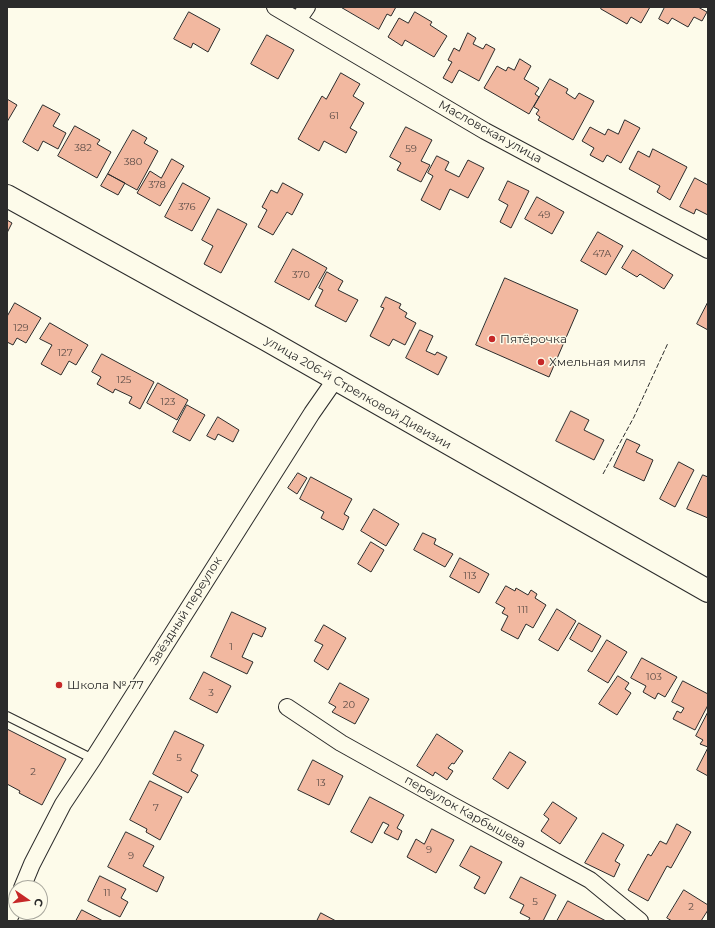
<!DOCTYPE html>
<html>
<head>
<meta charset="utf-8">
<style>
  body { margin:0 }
  #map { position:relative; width:715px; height:928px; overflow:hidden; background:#fdfbea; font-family:Montserrat,sans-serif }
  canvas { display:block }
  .frame { position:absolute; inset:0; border:8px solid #2b2b2b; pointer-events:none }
  .north { position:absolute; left:8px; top:880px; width:40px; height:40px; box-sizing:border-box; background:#fdfbea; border:1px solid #a9a89e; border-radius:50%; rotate:103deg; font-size:11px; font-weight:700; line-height:16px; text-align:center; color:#2b2b2b }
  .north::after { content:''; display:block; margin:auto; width:14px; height:18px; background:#c62828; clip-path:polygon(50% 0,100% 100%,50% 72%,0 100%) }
</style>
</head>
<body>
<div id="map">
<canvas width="715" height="928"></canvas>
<div class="frame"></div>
<div class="north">С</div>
</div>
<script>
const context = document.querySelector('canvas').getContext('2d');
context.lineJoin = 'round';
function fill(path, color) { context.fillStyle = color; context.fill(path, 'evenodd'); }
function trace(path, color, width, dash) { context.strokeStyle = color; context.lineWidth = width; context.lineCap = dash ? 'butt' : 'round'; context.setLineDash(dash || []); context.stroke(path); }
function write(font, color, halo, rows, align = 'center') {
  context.font = font + ' Montserrat,sans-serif'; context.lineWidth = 3; context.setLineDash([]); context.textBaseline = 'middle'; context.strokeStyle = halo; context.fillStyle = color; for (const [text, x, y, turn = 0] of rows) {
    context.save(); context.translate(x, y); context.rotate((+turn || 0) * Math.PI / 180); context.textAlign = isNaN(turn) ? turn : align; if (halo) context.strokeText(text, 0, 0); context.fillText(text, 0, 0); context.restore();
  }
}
const building = new Path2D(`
  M 341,7 L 396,7 L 391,16 L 387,14 L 379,29 Z
  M 602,7 L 650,7 L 641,23 L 631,17 L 627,24 L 601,9 Z
  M 665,7 L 698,7 L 707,12 L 702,21 L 694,17 L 688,27 L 672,18 L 668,24 L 659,19 Z
  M 189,12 L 220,29 L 208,52 L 193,43 L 191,48 L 174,39 Z
  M 415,12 L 432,22 L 430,25 L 447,36 L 434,57 L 405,40 L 402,46 L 388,37 L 399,18 L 408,23 Z
  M 468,33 L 476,38 L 473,44 L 483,49 L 486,44 L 495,49 L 479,81 L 459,70 L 452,83 L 443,78 L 452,62 L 448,60 L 454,48 L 459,51 Z
  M 267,35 L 294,50 L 278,79 L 251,64 Z
  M 520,59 L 531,66 L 524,79 L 539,88 L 535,94 L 539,97 L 529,114 L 484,88 L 497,66 L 506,71 L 508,67 L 514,70 Z
  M 341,73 L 360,84 L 353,96 L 364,103 L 350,128 L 357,132 L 346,153 L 324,141 L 319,151 L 298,139 L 322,96 L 326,99 Z
  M 550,79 L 568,89 L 566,93 L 575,99 L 579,93 L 594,101 L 573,140 L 538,120 L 540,117 L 536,114 L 539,110 L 534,107 Z
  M 7,99 L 17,105 L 7,122 Z
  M 43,105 L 60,114 L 53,126 L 66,133 L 58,149 L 43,141 L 38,151 L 23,142 Z
  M 625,120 L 640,128 L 621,163 L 607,155 L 603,162 L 590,155 L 594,148 L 582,141 L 590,127 L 605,135 L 608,129 L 618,134 Z
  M 75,126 L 100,140 L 97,144 L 111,152 L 97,178 L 58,156 Z
  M 406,127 L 432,140 L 421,161 L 430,165 L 421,182 L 397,170 L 401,163 L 390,157 Z
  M 133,130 L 147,138 L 144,143 L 158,151 L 137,190 L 108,174 Z
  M 653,149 L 687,167 L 670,200 L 657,192 L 660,186 L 629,169 L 638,151 L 649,157 Z
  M 437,156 L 449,162 L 445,170 L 459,177 L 468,160 L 484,168 L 468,198 L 450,189 L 440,210 L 421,200 L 433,176 L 428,173 Z
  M 172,159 L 184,166 L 160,206 L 137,193 L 150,171 L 161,178 Z
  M 108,174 L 125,183 L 118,195 L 101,186 Z
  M 695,178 L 708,185 L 708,215 L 696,209 L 694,214 L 680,207 Z
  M 508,181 L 529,191 L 511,228 L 500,222 L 508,205 L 499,200 Z
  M 183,183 L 210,198 L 192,231 L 165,217 Z
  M 283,183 L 303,194 L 292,215 L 287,212 L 273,235 L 258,227 L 267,210 L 262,207 L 271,190 L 277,193 Z
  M 537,197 L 564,212 L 552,234 L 525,219 Z
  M 218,209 L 247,224 L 221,273 L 204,264 L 213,246 L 202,240 Z
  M 7,220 L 12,223 L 7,233 Z
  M 598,232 L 623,246 L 606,275 L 581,261 Z
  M 293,249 L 327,268 L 309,300 L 275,282 Z
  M 633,250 L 673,275 L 664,289 L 640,274 L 637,277 L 622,268 Z
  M 327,272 L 343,281 L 338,290 L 358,300 L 346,322 L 315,306 L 323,290 L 319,288 Z
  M 505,278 L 578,310 L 549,377 L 476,345 Z
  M 386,297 L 401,304 L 399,308 L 407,313 L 405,317 L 416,323 L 405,345 L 393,339 L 389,346 L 370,336 L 384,308 L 381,307 Z
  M 708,302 L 708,330 L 697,324 Z
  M 15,303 L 41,318 L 26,343 L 17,338 L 13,345 L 7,342 L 7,317 Z
  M 50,323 L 88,345 L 76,365 L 69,361 L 61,375 L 41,364 L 52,345 L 40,339 Z
  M 420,330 L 433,336 L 426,351 L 435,355 L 437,352 L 447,357 L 438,375 L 406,358 Z
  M 102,354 L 154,382 L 140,409 L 129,403 L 132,397 L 115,389 L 113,393 L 97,384 L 101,377 L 92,372 Z
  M 158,383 L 188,400 L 177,420 L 147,403 Z
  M 187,405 L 205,415 L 190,441 L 173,432 Z
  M 571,411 L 589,420 L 584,430 L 604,440 L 594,460 L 556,441 Z
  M 218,417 L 239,430 L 233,442 L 218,434 L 215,440 L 207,436 Z
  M 627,439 L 640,445 L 636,452 L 653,460 L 644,481 L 614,467 Z
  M 679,462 L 694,470 L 675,507 L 660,499 Z
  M 298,473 L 307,478 L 297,494 L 288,488 Z
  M 703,475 L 708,477 L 708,518 L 687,509 Z
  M 311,477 L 352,499 L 344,514 L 349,517 L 343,530 L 321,518 L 324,512 L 300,499 Z
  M 374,509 L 399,524 L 386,546 L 361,531 Z
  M 423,533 L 436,539 L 434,544 L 453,554 L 445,567 L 414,550 Z
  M 371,542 L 384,550 L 371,572 L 358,564 Z
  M 460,558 L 489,574 L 479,593 L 450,577 Z
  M 506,586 L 515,591 L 516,588 L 528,595 L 531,590 L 537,594 L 535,598 L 546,605 L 533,628 L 526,624 L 518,639 L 501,630 L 508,616 L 502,613 L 505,608 L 496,603 Z
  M 557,609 L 576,621 L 558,651 L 539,640 Z
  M 232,612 L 266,628 L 262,637 L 253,633 L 242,657 L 253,662 L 247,674 L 211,657 Z
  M 579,623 L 601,636 L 592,652 L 570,639 Z
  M 324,625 L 346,638 L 328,670 L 314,661 L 323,645 L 315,641 Z
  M 607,640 L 627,652 L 608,683 L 588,671 Z
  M 642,658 L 677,677 L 665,697 L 658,693 L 655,699 L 643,692 L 646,686 L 631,678 Z
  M 204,672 L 231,686 L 217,713 L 190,699 Z
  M 618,676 L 629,683 L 625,689 L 631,693 L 617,715 L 599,704 Z
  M 683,681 L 708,694 L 708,705 L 695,730 L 673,719 L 677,711 L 681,713 L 684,708 L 672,702 Z
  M 340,683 L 369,699 L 355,724 L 332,712 L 336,707 L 329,703 Z
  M 708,712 L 708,747 L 700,744 L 703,740 L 696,736 Z
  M 7,729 L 66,759 L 42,805 L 19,793 L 20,791 L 7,784 Z
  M 175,731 L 204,745 L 191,771 L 198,775 L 188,793 L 153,774 Z
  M 437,734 L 463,751 L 454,764 L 452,763 L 448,768 L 453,771 L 447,780 L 435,772 L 433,776 L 417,766 Z
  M 708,748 L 708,776 L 697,770 Z
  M 510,752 L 526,762 L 508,789 L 493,779 Z
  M 313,760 L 343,776 L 329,805 L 298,790 Z
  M 150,781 L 182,797 L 160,840 L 146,832 L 147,829 L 130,820 Z
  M 370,797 L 404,815 L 397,828 L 402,831 L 398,840 L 384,833 L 389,825 L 383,822 L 372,843 L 351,832 Z
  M 553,802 L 577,818 L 560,844 L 541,831 L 549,819 L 544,815 Z
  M 677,824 L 691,832 L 671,868 L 667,866 L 648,901 L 628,890 L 648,854 L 651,856 L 660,841 L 666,844 Z
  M 432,829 L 454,840 L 436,873 L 407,857 L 416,839 L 424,844 Z
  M 126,832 L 154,846 L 143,866 L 164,877 L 157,892 L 108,867 Z
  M 603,833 L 624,845 L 615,861 L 620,864 L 614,877 L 585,863 Z
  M 471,846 L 502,862 L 485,894 L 474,888 L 480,877 L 460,866 Z
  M 100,876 L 126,889 L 121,898 L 128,902 L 120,917 L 88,901 Z
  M 521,877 L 556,895 L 543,921 L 528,921 L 530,918 L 520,913 L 524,905 L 510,898 Z
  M 684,890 L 708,905 L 708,910 L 701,921 L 672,921 L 667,918 Z
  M 568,901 L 606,921 L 557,921 Z
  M 82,910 L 103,921 L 76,921 Z
  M 321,913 L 336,921 L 317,921 Z`);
fill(building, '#f2b8a0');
trace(building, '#2b2b2b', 1);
const lane = new Path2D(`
  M 7,716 L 93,759`);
const street = new Path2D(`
  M 275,7 L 485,131 L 708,250
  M 298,20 L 307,7
  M 287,707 L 341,743 L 452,805 L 590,880 L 640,921
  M 22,888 L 32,864 L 63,804 L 93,759 L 312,413 L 335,380
  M 8,921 L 16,903`);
const secondary = new Path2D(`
  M 7,196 L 267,340 L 708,591`);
trace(lane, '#2b2b2b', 10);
trace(street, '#2b2b2b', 18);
trace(secondary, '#2b2b2b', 24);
trace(lane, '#fdfbea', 8);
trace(street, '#fdfbea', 16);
trace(secondary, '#fdfbea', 22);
trace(new Path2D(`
  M 603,474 L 634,417 L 668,343`), '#2b2b2b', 1, [5, 2]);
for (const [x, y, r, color] of [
  [492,339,4,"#c62828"],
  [541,362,4,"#c62828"],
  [59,685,4,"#c62828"]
]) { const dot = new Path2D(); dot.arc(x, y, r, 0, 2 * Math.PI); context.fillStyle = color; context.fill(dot); trace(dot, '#fdfbea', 1.5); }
write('10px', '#5d4e48', null, [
  ["61",334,116],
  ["382",83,148],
  ["59",411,149],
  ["380",133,162],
  ["378",157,185],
  ["376",187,207],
  ["49",544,215],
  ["47А",602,254],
  ["370",301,275],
  ["129",21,328],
  ["127",65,353],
  ["125",124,380],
  ["123",168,402],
  ["113",470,576],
  ["111",523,610],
  ["1",231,647],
  ["103",654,677],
  ["3",211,693],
  ["20",349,705],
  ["5",179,758],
  ["2",33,772],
  ["13",321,783],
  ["7",156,808],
  ["9",429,850],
  ["9",131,856],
  ["11",107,893],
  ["5",535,902],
  ["2",691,907]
]);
write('12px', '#2b2b2b', '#fdfbea', [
  ["Масловская улица",490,132,29],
  ["улица 206-й Стрелковой Дивизии",358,393,30],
  ["Звёздный переулок",186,611,-58],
  ["переулок Карбышева",465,812,29]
]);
write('12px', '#2b2b2b', '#fdfbea', [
  ["Пятёрочка",500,339],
  ["Хмельная миля",549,362],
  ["Школа № 77",67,685]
], 'left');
</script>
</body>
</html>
